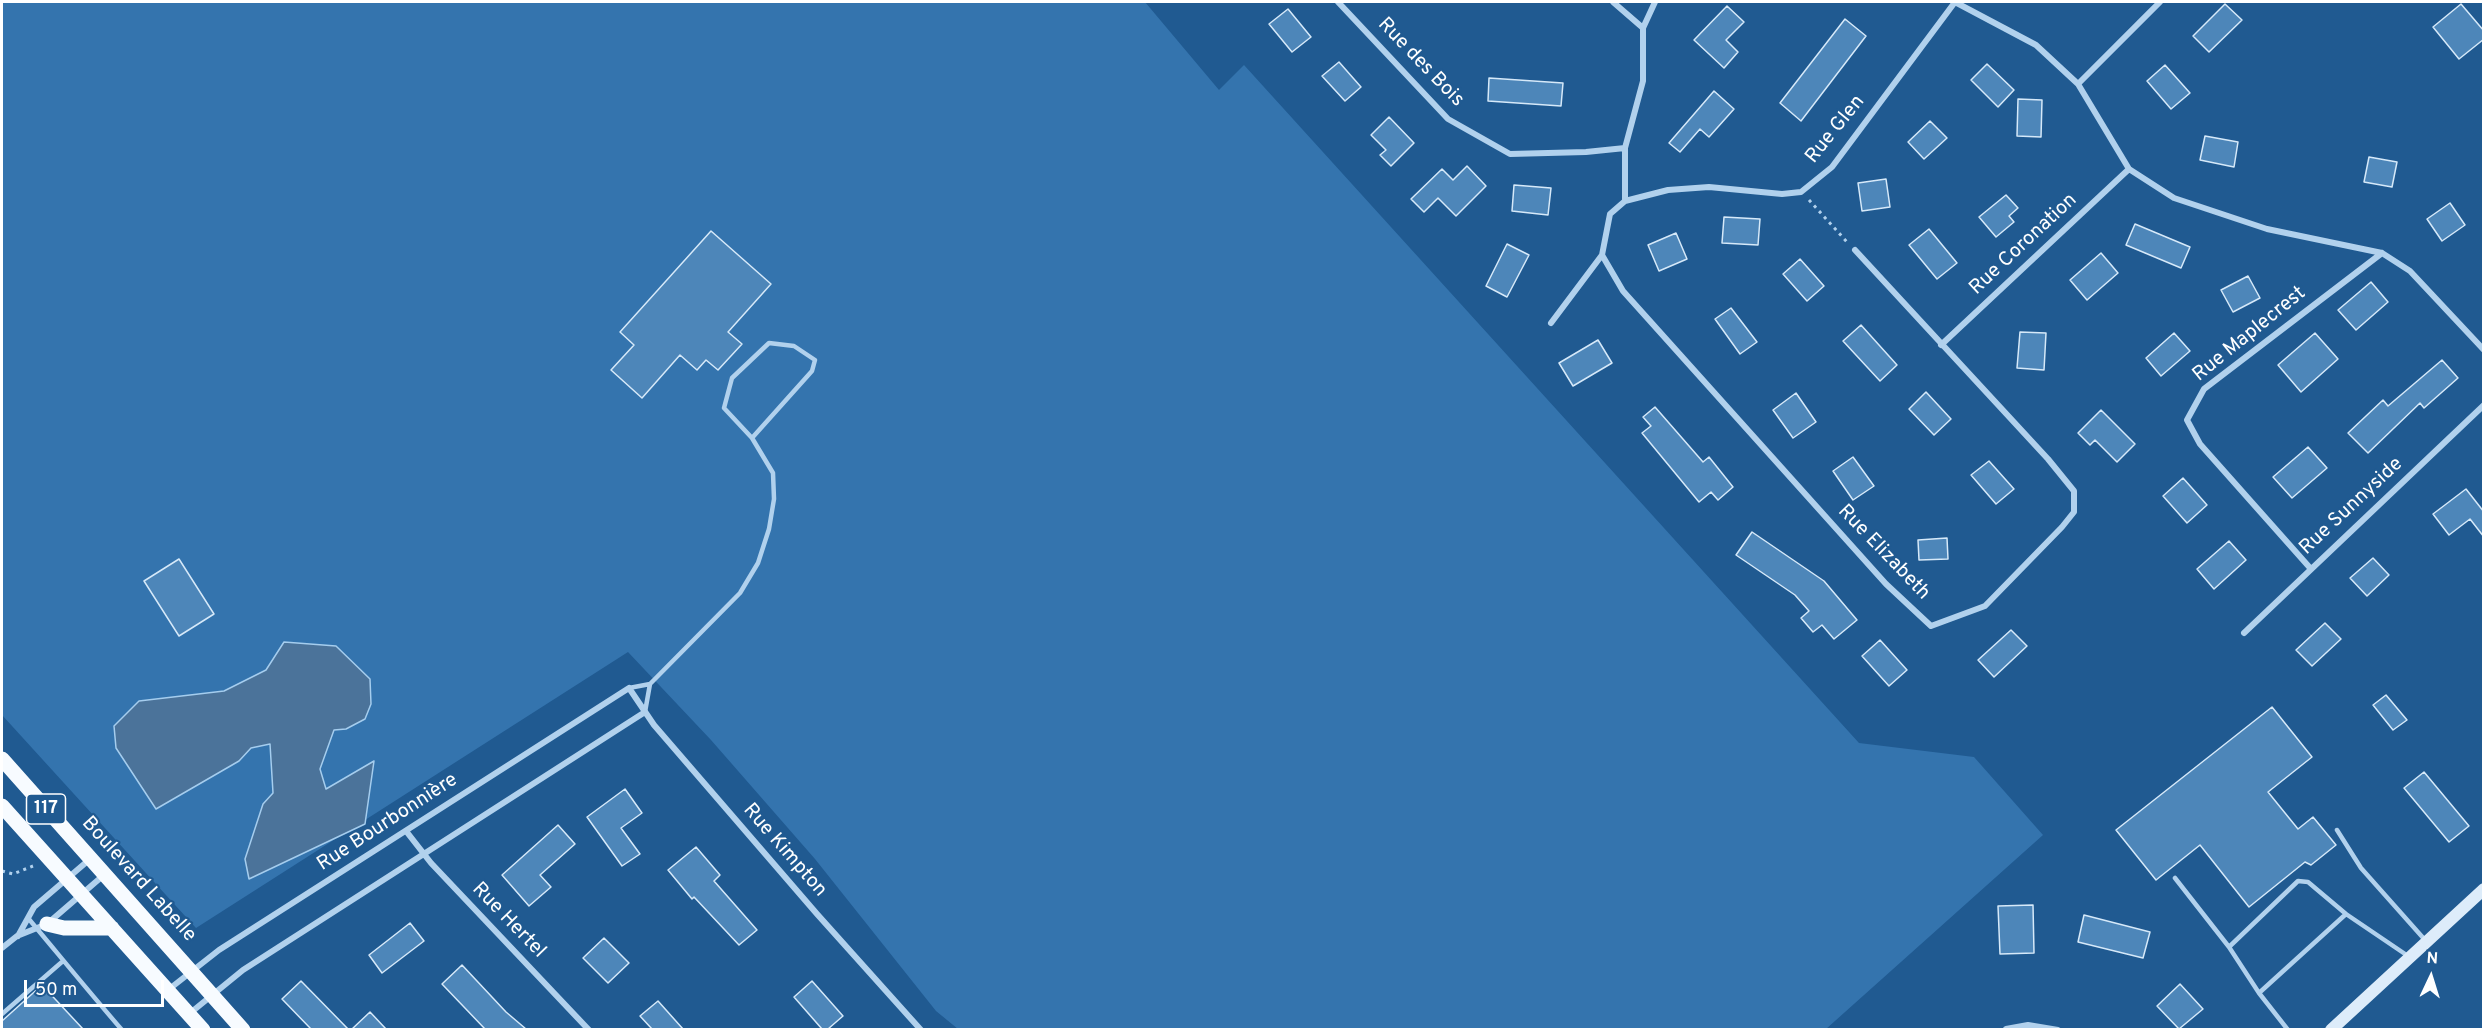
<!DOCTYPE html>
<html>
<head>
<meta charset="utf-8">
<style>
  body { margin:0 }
  #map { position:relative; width:2485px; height:1031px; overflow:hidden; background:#205a91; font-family:Overpass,sans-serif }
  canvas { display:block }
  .frame { position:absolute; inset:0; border:3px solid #fff; pointer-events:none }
  .north { position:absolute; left:2401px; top:947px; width:60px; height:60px; -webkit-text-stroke:4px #205a91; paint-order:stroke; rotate:4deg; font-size:16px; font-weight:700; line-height:24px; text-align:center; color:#fff }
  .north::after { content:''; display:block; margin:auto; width:21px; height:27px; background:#fff; clip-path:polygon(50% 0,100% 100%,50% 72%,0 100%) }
  .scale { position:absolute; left:24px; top:980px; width:140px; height:27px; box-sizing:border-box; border:3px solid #fff; border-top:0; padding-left:8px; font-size:18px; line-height:21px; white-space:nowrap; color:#fff; -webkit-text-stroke:4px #205a91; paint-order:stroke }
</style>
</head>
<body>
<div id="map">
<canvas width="2485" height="1031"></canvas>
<div class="frame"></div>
<div class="north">N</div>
<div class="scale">50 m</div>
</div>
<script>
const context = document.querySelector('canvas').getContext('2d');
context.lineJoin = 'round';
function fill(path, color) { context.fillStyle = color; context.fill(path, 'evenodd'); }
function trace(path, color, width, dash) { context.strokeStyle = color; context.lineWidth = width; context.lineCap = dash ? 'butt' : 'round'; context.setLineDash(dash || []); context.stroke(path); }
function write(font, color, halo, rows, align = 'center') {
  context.font = font + ' Overpass,sans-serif'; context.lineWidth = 4.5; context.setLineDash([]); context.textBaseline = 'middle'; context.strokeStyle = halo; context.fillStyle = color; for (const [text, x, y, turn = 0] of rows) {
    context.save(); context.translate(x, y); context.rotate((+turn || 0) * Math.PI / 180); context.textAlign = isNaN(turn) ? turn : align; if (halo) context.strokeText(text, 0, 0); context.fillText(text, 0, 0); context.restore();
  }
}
fill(new Path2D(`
  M 2,2 L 1145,2 L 1219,90 L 1244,65 L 1859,743 L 1974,757 L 2043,835 L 1826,1029 L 958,1029 L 936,1011 L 815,859 L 711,740 L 628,652 L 196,928 L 2,715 Z`), '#3474ae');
const water = new Path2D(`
  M 284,642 L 336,646 L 370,679 L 371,704 L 365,719 L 346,729 L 334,730 L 320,769 L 326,789 L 374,761 L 365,824 L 249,879 L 245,859 L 263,804 L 273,793 L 270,744 L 251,748 L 239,761 L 156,809 L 116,748 L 114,726 L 139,701 L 224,691 L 266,670 Z`);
fill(water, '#4b739a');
trace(water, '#a5cdee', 1.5);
const building = new Path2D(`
  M 2225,4 L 2242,20 L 2209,52 L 2193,36 Z
  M 2461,4 L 2484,31 L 2484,39 L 2459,59 L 2433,27 Z
  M 1727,6 L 1744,22 L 1726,40 L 1738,52 L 1724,68 L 1694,40 Z
  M 1288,9 L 1311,37 L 1292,52 L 1269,24 Z
  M 1845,19 L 1866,36 L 1801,121 L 1780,103 Z
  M 1339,62 L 1361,87 L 1345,101 L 1322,76 Z
  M 1987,64 L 2014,90 L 1998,107 L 1971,80 Z
  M 2165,65 L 2190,93 L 2171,109 L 2147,81 Z
  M 1489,78 L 1563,83 L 1561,106 L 1488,101 Z
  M 1714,91 L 1734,109 L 1709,137 L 1700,129 L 1680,152 L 1669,143 Z
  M 2018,99 L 2042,100 L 2041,137 L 2017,136 Z
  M 1389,117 L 1414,143 L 1391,166 L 1380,155 L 1386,150 L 1371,135 Z
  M 1930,121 L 1947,138 L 1924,159 L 1908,142 Z
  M 2205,136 L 2238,142 L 2234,167 L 2200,160 Z
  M 2369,157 L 2397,162 L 2392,187 L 2364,182 Z
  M 1467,166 L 1486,186 L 1456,216 L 1438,198 L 1424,212 L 1411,199 L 1442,169 L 1453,180 Z
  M 1886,179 L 1890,207 L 1862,211 L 1858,183 Z
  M 1514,185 L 1551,188 L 1548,215 L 1512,211 Z
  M 2006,195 L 2018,208 L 2009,216 L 2014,222 L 1996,237 L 1979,217 Z
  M 2450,203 L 2465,225 L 2442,241 L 2427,219 Z
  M 1724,217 L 1760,219 L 1758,245 L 1722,243 Z
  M 2135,224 L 2190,247 L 2181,268 L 2126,245 Z
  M 1929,229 L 1957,263 L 1937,279 L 1909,245 Z
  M 711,231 L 771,284 L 728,332 L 742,344 L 718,370 L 706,360 L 697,370 L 680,355 L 642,398 L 611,370 L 634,345 L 620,332 Z
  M 1676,233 L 1687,259 L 1659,271 L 1648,245 Z
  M 1507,244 L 1529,255 L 1507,297 L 1486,286 Z
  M 2101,253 L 2118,273 L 2087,300 L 2070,280 Z
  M 1800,259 L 1824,286 L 1807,301 L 1783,274 Z
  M 2248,276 L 2260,298 L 2233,312 L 2221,290 Z
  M 2371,282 L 2388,302 L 2356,330 L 2338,310 Z
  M 1731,308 L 1757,342 L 1740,354 L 1715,319 Z
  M 1861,325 L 1897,365 L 1880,381 L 1843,341 Z
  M 2020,332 L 2046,333 L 2044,370 L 2017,368 Z
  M 2174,333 L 2190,351 L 2161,376 L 2146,358 Z
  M 2315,333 L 2338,359 L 2301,392 L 2278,365 Z
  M 1598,340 L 1612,363 L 1573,386 L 1559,363 Z
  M 2442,360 L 2458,378 L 2424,408 L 2420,403 L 2368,453 L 2348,433 L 2383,400 L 2388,406 Z
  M 1926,392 L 1951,419 L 1934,435 L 1909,409 Z
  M 1796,393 L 1816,422 L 1793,438 L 1773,410 Z
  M 1655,407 L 1703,462 L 1709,457 L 1733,487 L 1718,500 L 1711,492 L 1699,502 L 1642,433 L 1651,426 L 1643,417 Z
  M 2101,410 L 2135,444 L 2117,462 L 2095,440 L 2090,445 L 2078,433 Z
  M 2308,447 L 2327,468 L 2292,498 L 2273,477 Z
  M 1853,457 L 1874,486 L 1853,500 L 1833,471 Z
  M 1989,461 L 2014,489 L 1996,504 L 1971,475 Z
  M 2183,478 L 2207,505 L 2187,523 L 2163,496 Z
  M 2466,489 L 2484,512 L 2484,537 L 2470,519 L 2449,535 L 2433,514 Z
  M 1752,532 L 1824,581 L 1857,620 L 1834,639 L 1822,625 L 1813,632 L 1801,618 L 1809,611 L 1795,595 L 1736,555 Z
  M 1947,538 L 1948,559 L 1919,560 L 1918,540 Z
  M 2229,541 L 2246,560 L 2214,589 L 2197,569 Z
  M 2373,558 L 2389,575 L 2367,596 L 2350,578 Z
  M 179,559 L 214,614 L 179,636 L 144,581 Z
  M 2325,623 L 2341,639 L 2312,666 L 2296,650 Z
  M 2011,630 L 2027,646 L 1994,677 L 1978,660 Z
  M 1880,640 L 1907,670 L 1889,686 L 1862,656 Z
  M 2386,695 L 2407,720 L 2393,730 L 2373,705 Z
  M 2272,707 L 2312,757 L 2268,792 L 2298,829 L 2313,817 L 2336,845 L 2311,865 L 2305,862 L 2249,907 L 2200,845 L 2156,880 L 2116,830 Z
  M 2424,772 L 2469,826 L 2449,842 L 2404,788 Z
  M 625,789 L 642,813 L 621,828 L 640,854 L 622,866 L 587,817 Z
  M 558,825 L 575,844 L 540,875 L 551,887 L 529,906 L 502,875 Z
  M 696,847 L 720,875 L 714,881 L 757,930 L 739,945 L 694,897 L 692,899 L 668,870 Z
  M 2033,905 L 2034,953 L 2000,954 L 1998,906 Z
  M 2084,915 L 2150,932 L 2143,958 L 2078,942 Z
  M 410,923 L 424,941 L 382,973 L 369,955 Z
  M 604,938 L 629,963 L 608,983 L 583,958 Z
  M 462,965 L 506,1012 L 526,1029 L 485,1029 L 442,984 Z
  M 301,981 L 348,1029 L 311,1029 L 282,999 Z
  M 812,981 L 843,1016 L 828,1029 L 822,1029 L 794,997 Z
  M 2180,984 L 2203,1009 L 2179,1029 L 2157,1006 Z
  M 42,985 L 83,1029 L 2,1029 L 2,1021 Z
  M 658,1001 L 683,1029 L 652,1029 L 640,1016 Z
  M 370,1012 L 386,1029 L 352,1029 Z`);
fill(building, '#4d86b9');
trace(building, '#d6e9f9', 1.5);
trace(new Path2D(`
  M 1809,200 L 1847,242
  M 2,871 L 13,874 L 33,866`), '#b1d1ed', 3, [3, 4.5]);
trace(new Path2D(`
  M 629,688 L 650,684
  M 645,712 L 650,684 L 740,593 L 758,563 L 769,529 L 774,499 L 773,473 L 752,438 L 724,408 L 732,378 L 769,343 L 794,346 L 815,360 L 812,371 L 752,438
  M 2337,830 L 2361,868 L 2425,940
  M 2175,878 L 2229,947 L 2259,993 L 2288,1030
  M 2346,914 L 2408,956
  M 28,918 C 59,955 90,993 122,1030
  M 2229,947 L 2298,881 L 2308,882 L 2346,914 L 2259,993
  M 2,1014 L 63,961`), '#b1d1ed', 4.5);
trace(new Path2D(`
  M 1338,2 L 1448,119 L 1510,154 L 1586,152 L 1625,148
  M 1613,2 L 1643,28
  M 1955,2 L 2036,45 L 2078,84 L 2129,169 L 2174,198 L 2267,229 L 2382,253 L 2410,271 L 2484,350
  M 2078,84 L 2160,2
  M 1625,201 L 1625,148 L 1643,81 L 1643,28 L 1655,2
  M 1855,250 L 2048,459 L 2074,491 L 2074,512 L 2062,527 L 1985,606 L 1931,626 L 1886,584 L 1623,291 L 1602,255 L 1610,214 L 1625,201 L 1668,190 L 1709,187 L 1782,194 L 1801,192 L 1832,167 L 1955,2
  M 1551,323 L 1602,255
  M 1941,345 L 2129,169
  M 2311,569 L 2200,444 L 2187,420 L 2204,389 L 2382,253
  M 2244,633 L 2484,405
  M 406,831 L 431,863 L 589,1030
  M 18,936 L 34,907 L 90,859
  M 2,948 L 17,936 L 47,924 L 105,874
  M 168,990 L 219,950 L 629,688 L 654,725 L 817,914 L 921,1030
  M 189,1014 L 243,970 L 645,712
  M 2006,1029 L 2028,1025 L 2058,1030`), '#b1d1ed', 6);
trace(new Path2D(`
  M 2331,1030 L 2484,889`), '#ddecfa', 12);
trace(new Path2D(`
  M 2,759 L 243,1030
  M 2,806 L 203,1030
  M 47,924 L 64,928 L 112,928`), '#f7fbff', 15);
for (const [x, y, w] of [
  [46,809,39]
]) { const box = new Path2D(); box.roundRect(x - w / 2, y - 15, w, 30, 4.5); context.fillStyle = '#205a91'; context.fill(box); trace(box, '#fff', 1.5); }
write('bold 18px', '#fff', null, [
  ["117",46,809]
]);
write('20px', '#fff', '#205a91', [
  ["Rue des Bois",1420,63,46],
  ["Rue Glen",1836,130,-51],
  ["Rue Coronation",2024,245,-43],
  ["Rue Maplecrest",2250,335,-39],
  ["Rue Sunnyside",2352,507,-43],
  ["Rue Elizabeth",1883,553,46],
  ["Rue Bourbonnière",388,823,-33],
  ["Rue Kimpton",784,851,49],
  ["Boulevard Labelle",138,880,48],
  ["Rue Hertel",508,921,46]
]);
</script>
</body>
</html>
